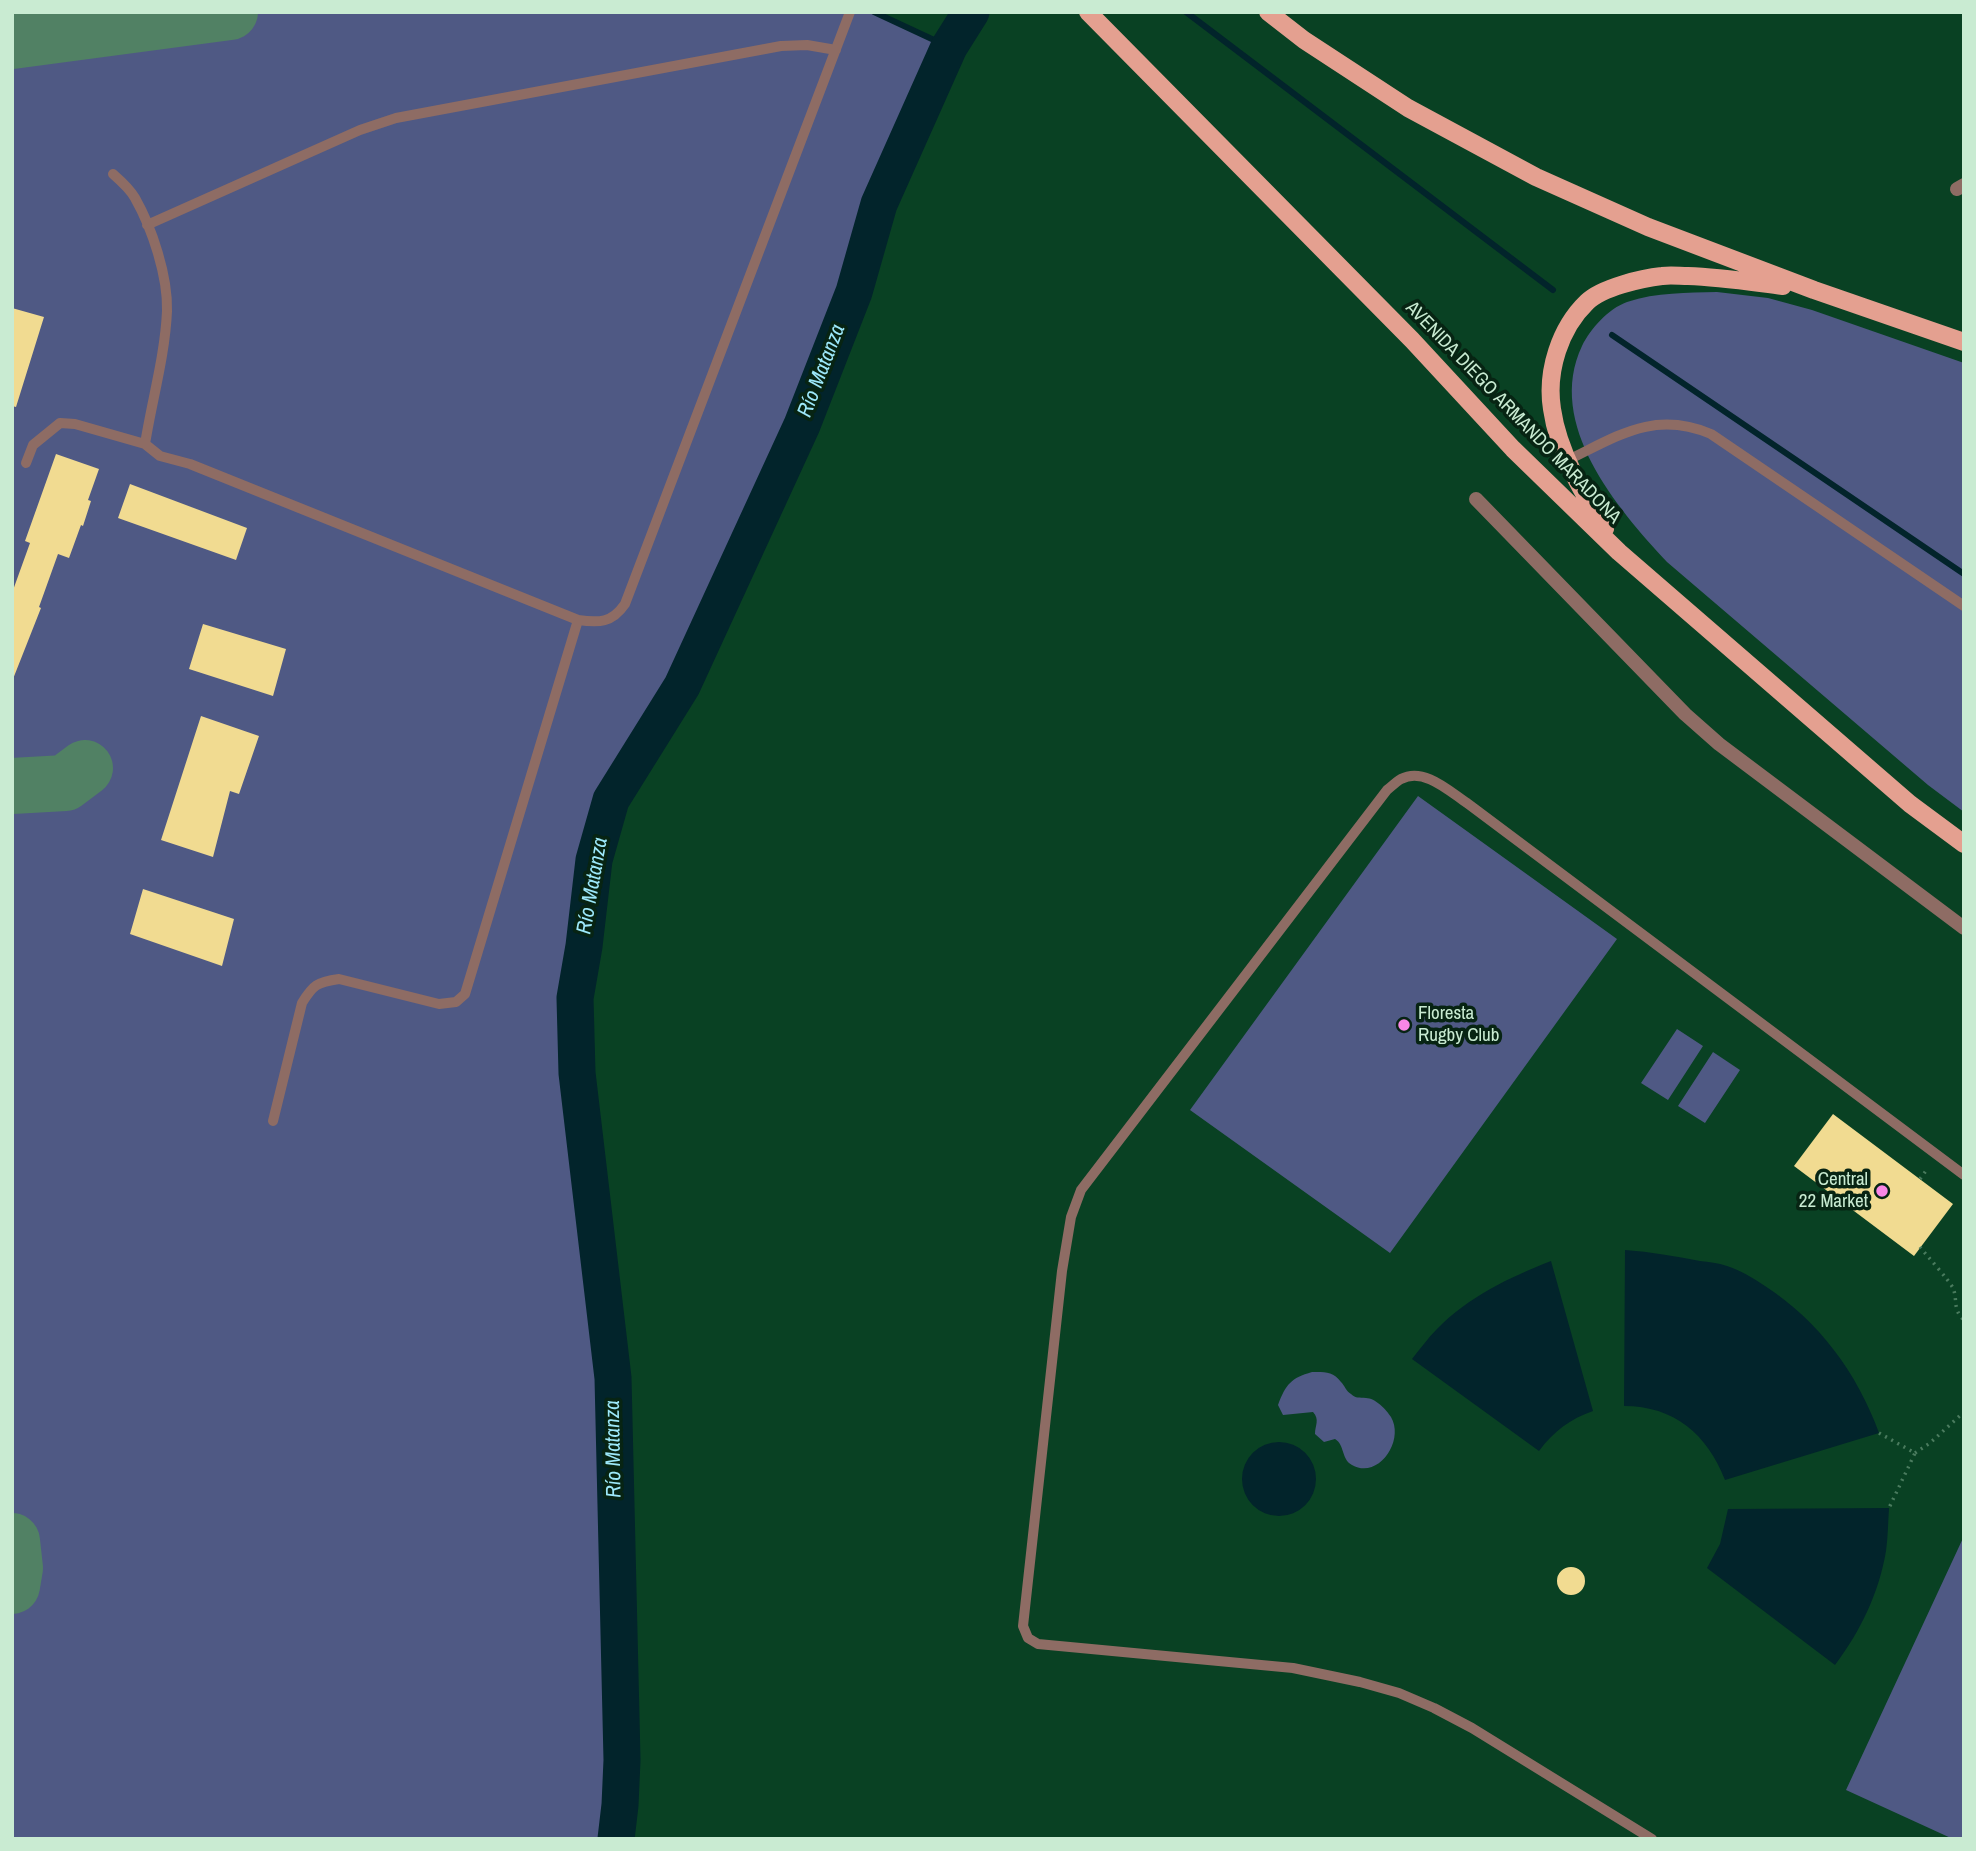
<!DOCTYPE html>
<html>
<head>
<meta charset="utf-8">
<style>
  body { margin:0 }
  #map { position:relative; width:1976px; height:1851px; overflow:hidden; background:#094123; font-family:"Archivo Narrow",sans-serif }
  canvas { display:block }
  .frame { position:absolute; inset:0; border:14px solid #c9ebd2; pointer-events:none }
</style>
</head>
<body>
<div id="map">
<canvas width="1976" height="1851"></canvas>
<div class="frame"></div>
</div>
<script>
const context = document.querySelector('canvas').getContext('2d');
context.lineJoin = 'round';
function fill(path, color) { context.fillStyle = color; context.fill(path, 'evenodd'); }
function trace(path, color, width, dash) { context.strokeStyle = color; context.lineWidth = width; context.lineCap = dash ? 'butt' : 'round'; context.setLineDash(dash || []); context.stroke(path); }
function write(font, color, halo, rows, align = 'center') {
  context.font = font + ' "Archivo Narrow",sans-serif'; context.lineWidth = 7; context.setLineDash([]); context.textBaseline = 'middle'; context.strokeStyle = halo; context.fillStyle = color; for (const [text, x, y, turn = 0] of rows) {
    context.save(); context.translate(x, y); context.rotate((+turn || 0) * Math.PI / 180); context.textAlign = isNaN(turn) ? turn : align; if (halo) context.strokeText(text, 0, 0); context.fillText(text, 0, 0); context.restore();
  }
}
fill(new Path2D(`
  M 12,12 L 874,12 L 949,47 L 879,204 L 854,292 L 802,425 L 682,686 L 611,800 L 594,860 L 584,946 L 575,998 L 577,1073 L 613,1378 L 622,1760 L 620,1805 L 616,1839 L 12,1839 Z
  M 1717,292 L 1768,298 L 1812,310 L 1964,363 L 1964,812 L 1928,785 L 1667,562 C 1617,508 1545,424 1582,346 C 1591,328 1608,309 1627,302 C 1657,292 1687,293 1717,292 Z
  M 1418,796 L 1617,939 L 1390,1253 L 1190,1110 Z
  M 1677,1029 L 1703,1046 L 1668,1100 L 1641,1083 Z
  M 1713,1052 L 1740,1070 L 1705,1123 L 1678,1106 Z
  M 1312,1372 C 1324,1372 1333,1371 1341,1382 C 1345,1386 1346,1391 1351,1394 C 1356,1399 1359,1397 1366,1398 C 1375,1398 1386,1409 1391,1417 C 1405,1441 1378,1480 1352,1465 C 1341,1459 1345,1445 1335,1439 L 1324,1442 L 1315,1434 C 1315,1425 1320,1420 1313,1412 L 1283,1415 L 1278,1405 C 1286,1384 1291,1378 1312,1372 Z
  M 1964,1536 L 1964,1839 L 1953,1839 L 1846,1790 Z`), '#4f5984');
fill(new Path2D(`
  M 1625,1250 C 1651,1252 1675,1256 1700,1261 C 1709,1262 1718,1263 1727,1266 C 1740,1270 1753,1278 1765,1286 C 1819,1321 1857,1373 1879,1433 L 1725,1480 C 1707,1434 1674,1406 1624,1406 Z
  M 1551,1261 L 1593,1411 C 1570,1419 1554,1431 1539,1451 L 1412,1359 C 1420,1349 1428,1338 1437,1329 C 1468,1297 1510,1277 1551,1261 Z
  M1242 1479a37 37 0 1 1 74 0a37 37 0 1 1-74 0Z
  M 1889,1508 C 1888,1522 1888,1537 1886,1551 C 1879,1593 1860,1632 1835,1665 L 1707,1568 L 1720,1544 L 1728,1509 Z`), '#02242b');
trace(new Path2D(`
  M 874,12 L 949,47
  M 1186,12 L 1553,290
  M 1612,335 L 1964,574`), '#02242b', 6);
trace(new Path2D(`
  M 616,1839 L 620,1805 L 622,1760 L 613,1378 L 577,1073 L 575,998 L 584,946 L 594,860 L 611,800 L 682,686 L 802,425 L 854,292 L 879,204 L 949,47 L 971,12`), '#02242b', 37);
trace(new Path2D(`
  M 12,41 L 230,12
  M 12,786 L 65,783 L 85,768
  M 12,1541 L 15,1568 L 12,1586`), '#518164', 56);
fill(new Path2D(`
  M 12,308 L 44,317 L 16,407 L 12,406 Z
  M 56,454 L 99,469 L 88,500 L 91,501 L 83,526 L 81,525 L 69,558 L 58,554 L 39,607 L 41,608 L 13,679 L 12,593 L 30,543 L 25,541 Z
  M 130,484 L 247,528 L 236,560 L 118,518 Z
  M 203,624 L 286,649 L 273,696 L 189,669 Z
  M 201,716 L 259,736 L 239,794 L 230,791 L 213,857 L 161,840 Z
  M 143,889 L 234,919 L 222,966 L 130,934 Z
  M 1833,1114 L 1953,1204 L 1914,1256 L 1794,1166 Z
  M1557 1581a14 14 0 1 1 28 0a14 14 0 1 1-28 0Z`), '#f1db91');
trace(new Path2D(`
  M 1920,1179 L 1928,1168
  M 1920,1247 C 1927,1256 1949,1280 1953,1288 C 1958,1300 1952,1309 1964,1320
  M 1879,1433 L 1915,1453 L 1889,1508
  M 1915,1453 L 1930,1443 L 1964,1412`), '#4a7b5e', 3.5, [2, 5]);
trace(new Path2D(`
  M 113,174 C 121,181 130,189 135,198 C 152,228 168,276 167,311 C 165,356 152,400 145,444 L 160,456 L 190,464 L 578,620 C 599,623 612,623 625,604 L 850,12
  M 147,225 L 360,130 L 396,118 L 781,46 L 807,45 L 836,50
  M 1568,460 C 1618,436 1654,410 1711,434 L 1964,606
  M 26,463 L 33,445 L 60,423 L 75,424 L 145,444
  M 273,1121 L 302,1003 C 313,985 317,982 339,979 L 439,1004 L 456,1002 L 465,994 L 578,620
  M 1652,1839 L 1472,1728 L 1434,1708 L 1399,1693 L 1360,1682 L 1293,1668 L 1038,1644 L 1028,1638 L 1023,1626 L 1062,1271 L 1071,1217 L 1081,1190 L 1387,790 C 1392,786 1396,782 1401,779 C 1424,767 1449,791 1467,803 L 1964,1175`), '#8e6c64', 10);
trace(new Path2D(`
  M 1957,189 L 1964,185
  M 1476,499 L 1685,714 L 1719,744 L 1964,928`), '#8e6c64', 14);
trace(new Path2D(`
  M 1088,12 L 1412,340 L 1513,449 L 1619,552 L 1910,804 L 1964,844
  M 1268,12 L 1304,40 L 1408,108 L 1536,177 L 1648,227 L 1814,290 L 1964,342
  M 1605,529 C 1583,493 1558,452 1552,409 C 1546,371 1560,328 1587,302 C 1601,288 1642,278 1662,276 C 1670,275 1680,276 1688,276 C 1720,277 1751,282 1783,286`), '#e4a090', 18);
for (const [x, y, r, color] of [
  [1404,1025,7,"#fa87e6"],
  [1882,1191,7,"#fa87e6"]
]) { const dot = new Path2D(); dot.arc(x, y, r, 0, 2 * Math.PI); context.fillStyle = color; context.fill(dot); trace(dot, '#072413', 2.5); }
write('19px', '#c9ebd2', '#072413', [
  ["AVENIDA DIEGO ARMANDO MARADONA",1513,413,46]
]);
write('19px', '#c9ebd2', '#072413', [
  ["Floresta",1418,1014],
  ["Rugby Club",1418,1036],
  ["Central",1868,1180,"right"],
  ["22 Market",1868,1202,"right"]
], 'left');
write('italic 21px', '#9de8fa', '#072413', [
  ["Río Matanza",822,371,-69],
  ["Río Matanza",593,886,-80],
  ["Río Matanza",614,1449,-91]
]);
</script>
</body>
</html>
